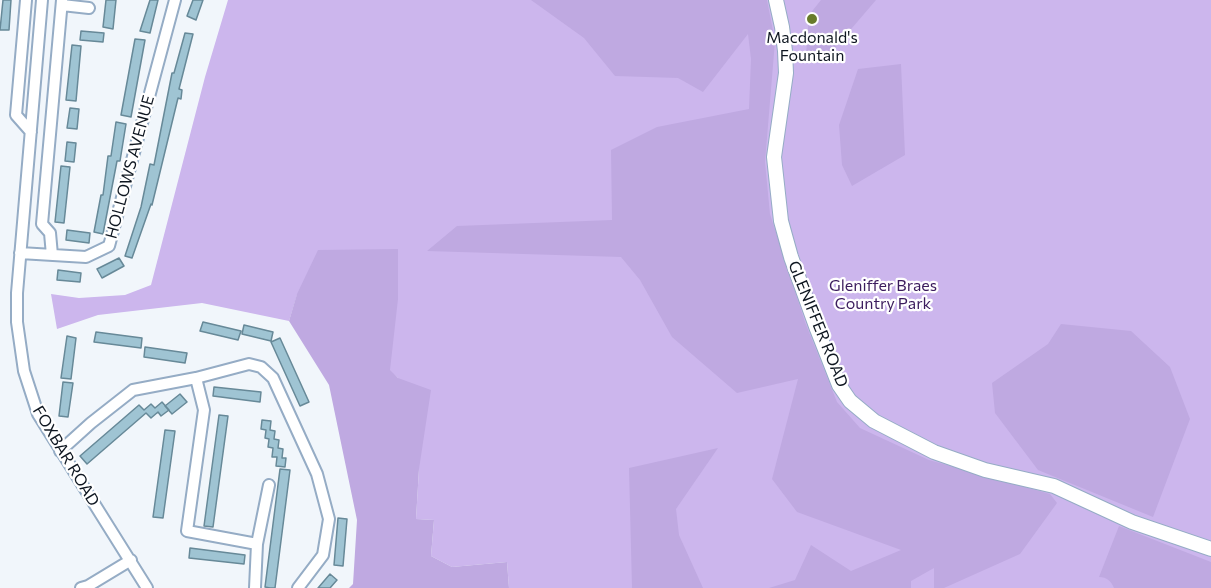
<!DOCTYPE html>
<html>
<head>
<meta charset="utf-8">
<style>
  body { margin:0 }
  canvas { display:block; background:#f1f6fb }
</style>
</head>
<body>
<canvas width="1211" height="588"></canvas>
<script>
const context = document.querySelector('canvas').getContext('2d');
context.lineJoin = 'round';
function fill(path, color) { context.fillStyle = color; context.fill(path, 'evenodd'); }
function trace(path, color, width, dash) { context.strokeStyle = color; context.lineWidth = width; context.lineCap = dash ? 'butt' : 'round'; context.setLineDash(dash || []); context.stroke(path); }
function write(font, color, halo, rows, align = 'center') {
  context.font = font + ' Commissioner,sans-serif'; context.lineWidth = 4.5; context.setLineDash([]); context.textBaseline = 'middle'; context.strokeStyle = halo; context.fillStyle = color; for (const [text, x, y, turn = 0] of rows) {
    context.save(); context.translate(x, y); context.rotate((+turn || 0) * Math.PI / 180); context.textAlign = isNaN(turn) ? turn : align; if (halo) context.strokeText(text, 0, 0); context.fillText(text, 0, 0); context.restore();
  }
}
fill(new Path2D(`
  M 228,0 L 1211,0 L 1211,588 L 509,588 L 507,562 L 452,567 L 431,556 L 434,520 L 416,519 L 419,469 L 398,378 L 297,295 L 289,321 L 202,303 L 98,315 L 57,329 L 51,294 L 79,298 L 125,295 L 151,285 L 205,77 Z`), '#ccb6ed');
fill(new Path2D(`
  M 531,0 L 767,0 L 775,41 L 765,162 L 770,214 L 805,322 L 837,402 L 860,428 L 929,460 L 1050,494 L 1057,503 L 1020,554 L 944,588 L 934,588 L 934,568 L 911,581 L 911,588 L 769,588 L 795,580 L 811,545 L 851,571 L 901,550 L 797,512 L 772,479 L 798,379 L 737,393 L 672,337 L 640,280 L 621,257 L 427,251 L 457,226 L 612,220 L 611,150 L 657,127 L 749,109 L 751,59 L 748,34 L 703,92 L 678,78 L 615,76 L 584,38 Z
  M 821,0 L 876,0 L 828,56 L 806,55 L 809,15 Z
  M 901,64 L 905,155 L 852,186 L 842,165 L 839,125 L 858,69 Z
  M 398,249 L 398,299 L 390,370 L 398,378 L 431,390 L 419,469 L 416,519 L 434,520 L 431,556 L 452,567 L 507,562 L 509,588 L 349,588 L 353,584 L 357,520 L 329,385 L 289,321 L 297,294 L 318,250 Z
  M 1061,324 L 1131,331 L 1170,367 L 1190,419 L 1153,517 L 1038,470 L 995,413 L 992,383 L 1048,344 Z
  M 718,448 L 676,509 L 679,535 L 703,588 L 632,588 L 629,468 Z
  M 1119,526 L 1211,562 L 1211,588 L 1114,588 C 1111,581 1107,577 1099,577 Z`), '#bfa9e1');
const building = new Path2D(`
  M 3,0 L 11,0 L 9,30 L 0,30 Z
  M 106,0 L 116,0 L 113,29 L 103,27 Z
  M 150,0 L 158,0 L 150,33 L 140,31 Z
  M 193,0 L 203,0 L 196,20 L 187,16 Z
  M 81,31 L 104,33 L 103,42 L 80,40 Z
  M 185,33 L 193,34 L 179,89 L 182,90 L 181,99 L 178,98 L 152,205 L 151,204 L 132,258 L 125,256 L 141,207 L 150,164 L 154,165 L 172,73 L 174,73 Z
  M 135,39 L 145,40 L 131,117 L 121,115 Z
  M 72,45 L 81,46 L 76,101 L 66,100 Z
  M 70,108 L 79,109 L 77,129 L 67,128 Z
  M 116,122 L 126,124 L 120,161 L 117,161 L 103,234 L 94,232 L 101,195 L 103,195 L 108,156 L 111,156 Z
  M 67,142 L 76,143 L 74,162 L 65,161 Z
  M 61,166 L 70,167 L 64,223 L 55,222 Z
  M 67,230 L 90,233 L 89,243 L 66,240 Z
  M 119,258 L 124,266 L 102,278 L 97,269 Z
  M 58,270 L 81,273 L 80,282 L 57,280 Z
  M 203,322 L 241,331 L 238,340 L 200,331 Z
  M 244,325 L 273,332 L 271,341 L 242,334 Z
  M 96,332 L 142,338 L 141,348 L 94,342 Z
  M 67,336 L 76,338 L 71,379 L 61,378 Z
  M 280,338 L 309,402 L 300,406 L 271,342 Z
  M 145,347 L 187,353 L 185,363 L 144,357 Z
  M 63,382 L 73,383 L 68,417 L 59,416 Z
  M 214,387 L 261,392 L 260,402 L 213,396 Z
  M 180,394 L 187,402 L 172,414 L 165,406 Z
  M 162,402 L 169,410 L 161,416 L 158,412 L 151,418 L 146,413 L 87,464 L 80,456 L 139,405 L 144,410 L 151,404 L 155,408 Z
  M 219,415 L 228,416 L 213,527 L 204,526 Z
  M 262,420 L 271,421 L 270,430 L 275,431 L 274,439 L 279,440 L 278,448 L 283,449 L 282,458 L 286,458 L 285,467 L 276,466 L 277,457 L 272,457 L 273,448 L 268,447 L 269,439 L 265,438 L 266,430 L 261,429 Z
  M 165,430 L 175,431 L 163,518 L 153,517 Z
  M 280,469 L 290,470 L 275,588 L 270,588 L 265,587 Z
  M 338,518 L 347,519 L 343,566 L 334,565 Z
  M 190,548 L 245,555 L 244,564 L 189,558 Z
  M 330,574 L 337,580 L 330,588 L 318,588 Z`);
fill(building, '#9fc4d3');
trace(building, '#678998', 1.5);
const minor = new Path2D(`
  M 26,0 L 16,115 L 31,132
  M 42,0 L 17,293 L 17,322 L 24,371 L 38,414 L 147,588
  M 62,5 L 89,8
  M 20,253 L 86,257 L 109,246 L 175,0
  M 52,255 L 50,233 L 42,224 L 62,0
  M 196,378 L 204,410 L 187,531 L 257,544 L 255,588
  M 60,451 L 91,423 L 133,390 L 196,378 L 249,364 L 261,367 L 273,378 L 317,474 L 329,519 L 323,555 L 298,588
  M 257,544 L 269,485
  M 81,588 L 88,586 L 131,560`);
const major = new Path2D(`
  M 776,0 L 782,27 L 785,51 L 786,73 L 774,157 L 781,221 L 791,257 L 817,329 L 839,385 L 850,401 L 874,421 L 934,452 L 985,470 L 1054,486 L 1132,522 L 1211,549`);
trace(minor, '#95acc5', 14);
trace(major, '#95acc5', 16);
trace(minor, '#fff', 10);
trace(major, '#fff', 14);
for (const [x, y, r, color] of [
  [812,19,6,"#687b2b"]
]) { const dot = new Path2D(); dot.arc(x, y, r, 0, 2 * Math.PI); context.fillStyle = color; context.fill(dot); trace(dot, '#fff', 2); }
write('16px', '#0e1620', '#fff', [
  ["Macdonald's",812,38],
  ["Fountain",812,56]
]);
write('16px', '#0e1620', '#fff', [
  ["HOLLOWS AVENUE",130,167,-75],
  ["GLENIFFER ROAD",818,324,68],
  ["FOXBAR ROAD",66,456,59]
]);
write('16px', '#3b1c5d', '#fff', [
  ["Gleniffer Braes",883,286],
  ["Country Park",883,304]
]);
</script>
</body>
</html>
